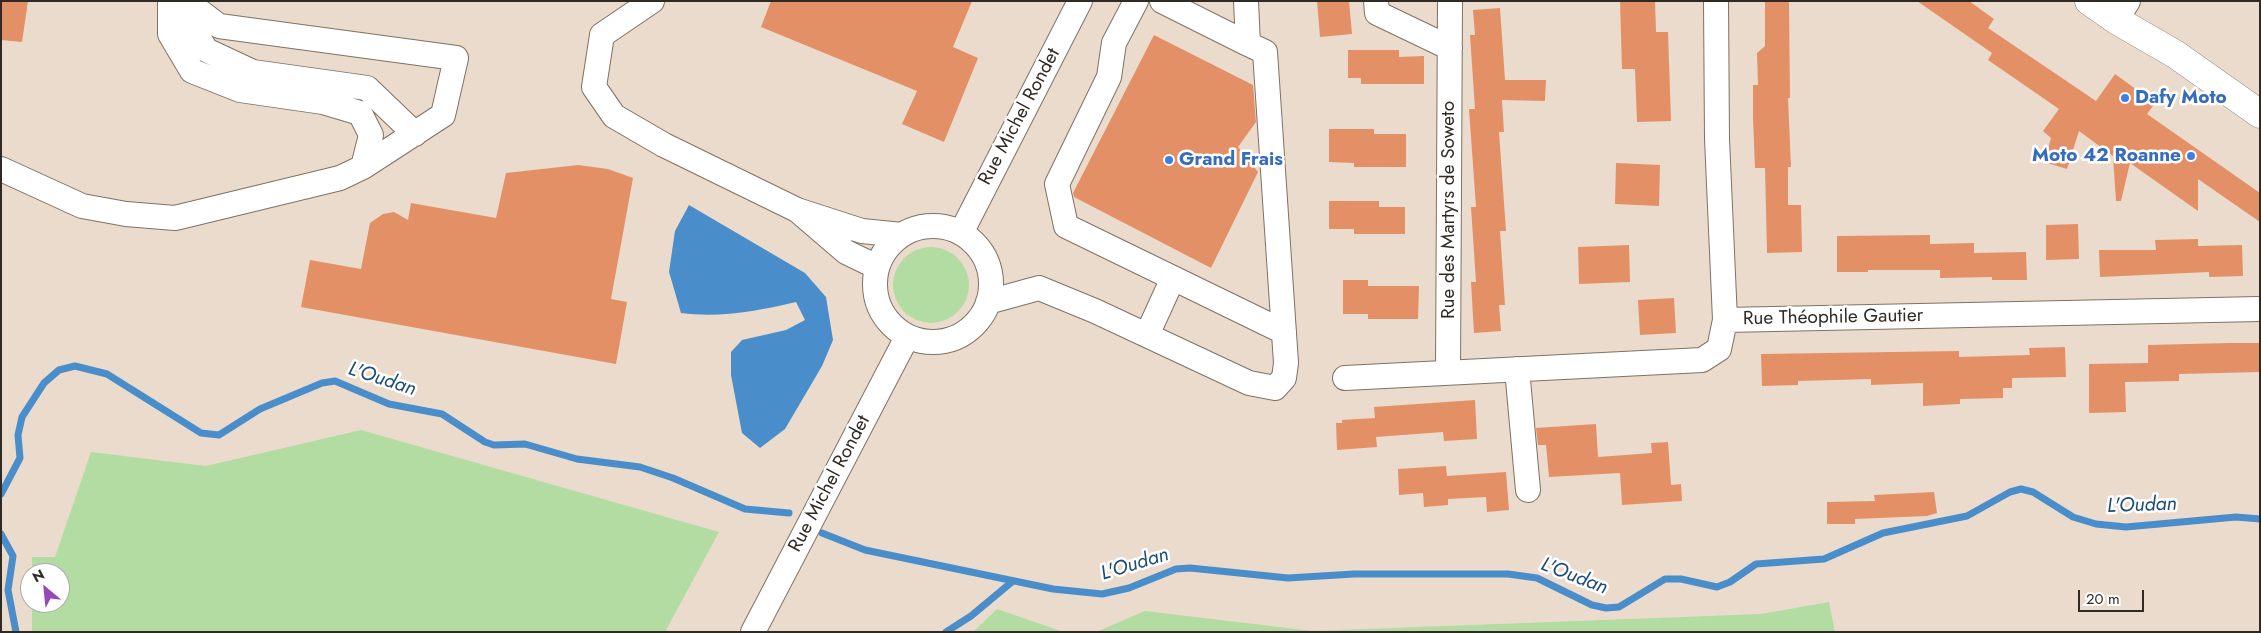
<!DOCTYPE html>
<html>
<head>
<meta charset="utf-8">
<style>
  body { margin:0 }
  #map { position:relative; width:2261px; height:633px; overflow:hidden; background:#ebdbcc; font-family:Jost,sans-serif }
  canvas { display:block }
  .frame { position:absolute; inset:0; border:2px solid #302a24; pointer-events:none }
  .north { position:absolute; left:20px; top:563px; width:50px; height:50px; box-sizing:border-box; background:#fff; border:1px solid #acaaa7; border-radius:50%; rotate:332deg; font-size:14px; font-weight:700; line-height:20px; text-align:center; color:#302a24 }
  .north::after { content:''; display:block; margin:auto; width:18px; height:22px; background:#9748b8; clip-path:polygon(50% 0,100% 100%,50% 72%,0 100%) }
  .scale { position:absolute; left:2078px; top:590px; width:66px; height:22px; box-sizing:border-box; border:2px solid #302a24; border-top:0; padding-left:6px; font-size:15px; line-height:18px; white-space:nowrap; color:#302a24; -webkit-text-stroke:4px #fff; paint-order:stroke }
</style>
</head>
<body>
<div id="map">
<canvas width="2261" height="633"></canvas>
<div class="frame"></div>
<div class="north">N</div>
<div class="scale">20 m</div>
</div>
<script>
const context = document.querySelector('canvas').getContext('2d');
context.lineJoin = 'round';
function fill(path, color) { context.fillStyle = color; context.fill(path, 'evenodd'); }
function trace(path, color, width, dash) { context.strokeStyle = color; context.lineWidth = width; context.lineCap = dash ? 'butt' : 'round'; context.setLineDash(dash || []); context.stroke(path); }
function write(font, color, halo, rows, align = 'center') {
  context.font = font + ' Jost,sans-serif'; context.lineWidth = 5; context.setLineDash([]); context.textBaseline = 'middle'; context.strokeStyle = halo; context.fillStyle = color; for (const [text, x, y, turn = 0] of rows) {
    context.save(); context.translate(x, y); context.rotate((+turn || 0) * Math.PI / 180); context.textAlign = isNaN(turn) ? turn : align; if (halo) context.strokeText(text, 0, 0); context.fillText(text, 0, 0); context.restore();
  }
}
fill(new Path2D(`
  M893 285a38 38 0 1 1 76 0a38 38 0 1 1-76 0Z
  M 361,430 L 719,532 L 665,632 L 32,632 L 32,603 L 60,603 L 60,573 L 32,573 L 32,557 L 55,557 L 91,452 L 206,466 Z
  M 1829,602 L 1835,632 L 1096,632 L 1145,611 L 1313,631 L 1761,614 Z
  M 997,609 L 1064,632 L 973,632 Z`), '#b3dca2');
fill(new Path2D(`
  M 689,205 L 805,273 L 826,297 L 833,340 L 822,366 L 785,429 L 760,448 L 742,433 L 731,375 L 731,352 L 742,340 L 786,330 L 805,320 L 796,302 C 758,311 720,318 681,313 L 669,272 L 675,231 Z`), '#498eca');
trace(new Path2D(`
  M 1,494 L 20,458 L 18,435 L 22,417 L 44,383 L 59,370 L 75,366 L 107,374 L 201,433 L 219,435 L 260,409 L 322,383 L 335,381 L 389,404 L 442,414 L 485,442 L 494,445 L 525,444 L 577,459 L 640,467 L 673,478 L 745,509 L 789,513
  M 822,533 L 865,550 L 1053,589 L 1102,594 L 1129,588 L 1176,569 L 1190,568 L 1288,578 L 1354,574 L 1508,574 L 1537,578 L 1592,605 L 1606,608 L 1619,607 L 1665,579 L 1681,579 L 1717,587 L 1730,582 L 1756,564 L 1824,559 L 1883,533 L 1967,516 L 2010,492 L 2021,489 L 2033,492 L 2073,517 L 2096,524 L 2126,527 L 2236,517 L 2260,519
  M 1,534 L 13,556 L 8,590 L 16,632
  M 946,632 L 971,616 L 1013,581`), '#498eca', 7);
fill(new Path2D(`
  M 1,1 L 28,1 L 22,42 L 1,40 Z
  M 771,1 L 972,1 L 953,47 L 978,58 L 944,142 L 902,124 L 917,91 L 761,27 Z
  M 1317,1 L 1349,1 L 1352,34 L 1320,37 Z
  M 1620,1 L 1655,1 L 1656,32 L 1668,32 L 1671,121 L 1637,122 L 1635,69 L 1622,69 Z
  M 1765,1 L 1789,1 L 1790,98 L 1788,98 L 1791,167 L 1788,167 L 1788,205 L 1801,205 L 1802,252 L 1767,253 L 1765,168 L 1755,168 L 1753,117 L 1753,85 L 1758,85 L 1757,53 L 1765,46 Z
  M 1917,1 L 1969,1 L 1994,19 L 1988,28 L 2096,101 L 2115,74 L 2155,103 L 2147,114 L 2260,193 L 2260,222 L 2198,179 L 2198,211 L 2130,163 L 2121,201 L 2116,201 L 2113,156 L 2079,131 L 2067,169 L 2044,162 L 2051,138 L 2043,131 L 2059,109 L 1988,60 L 1992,53 Z
  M 1500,8 L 1505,80 L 1546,80 L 1545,101 L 1502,100 L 1504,132 L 1499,132 L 1506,231 L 1500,231 L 1505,305 L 1499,305 L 1501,331 L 1474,333 L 1471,282 L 1476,282 L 1471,207 L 1476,207 L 1469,109 L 1475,109 L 1470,35 L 1475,35 L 1473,10 Z
  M 1154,35 L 1253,85 L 1256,122 L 1238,147 L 1258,172 L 1211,268 L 1074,197 L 1073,193 Z
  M 1348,50 L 1399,50 L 1399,57 L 1424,56 L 1424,84 L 1361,84 L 1361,78 L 1348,78 Z
  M 1329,129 L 1374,129 L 1374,134 L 1406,134 L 1406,167 L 1354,167 L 1354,163 L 1329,162 Z
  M 1616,163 L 1660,165 L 1659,206 L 1615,204 Z
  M 578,165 L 608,169 L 633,178 L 611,299 L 627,302 L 616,364 L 301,307 L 310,260 L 361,269 L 370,223 L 383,214 L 394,212 L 408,220 L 411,203 L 496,218 L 506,173 Z
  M 1329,201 L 1379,201 L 1379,207 L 1405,207 L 1405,234 L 1354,234 L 1354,229 L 1329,229 Z
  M 2078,224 L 2079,259 L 2046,260 L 2046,225 Z
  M 1930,235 L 1930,244 L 1974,243 L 1974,253 L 2026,252 L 2027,280 L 1992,280 L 1992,277 L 1940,278 L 1940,270 L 1868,270 L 1868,272 L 1837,272 L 1837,236 Z
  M 2198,239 L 2198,246 L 2242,245 L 2243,276 L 2209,277 L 2209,272 L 2100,277 L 2099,250 L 2156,250 L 2155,240 Z
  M 1629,245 L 1630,282 L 1579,284 L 1578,247 Z
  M 1343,280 L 1368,280 L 1368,286 L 1419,286 L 1418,319 L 1368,319 L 1368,314 L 1343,314 Z
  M 1674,298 L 1676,333 L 1640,335 L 1638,300 Z
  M 2229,343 L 2260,343 L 2260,372 L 2179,374 L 2179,381 L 2125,382 L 2126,412 L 2089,413 L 2089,364 L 2148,363 L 2148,345 Z
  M 2065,347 L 2066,377 L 2012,378 L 2012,388 L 2003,388 L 2003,398 L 1960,399 L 1960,404 L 1923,406 L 1923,383 L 1871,385 L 1871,379 L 1798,381 L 1798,385 L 1762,386 L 1761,354 L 1959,351 L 1959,357 L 2030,355 L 2029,348 Z
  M 1475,400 L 1477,439 L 1444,441 L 1443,432 L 1376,437 L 1377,447 L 1337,450 L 1336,423 L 1342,423 L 1342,420 L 1375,418 L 1374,407 Z
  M 1596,424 L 1598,457 L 1652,453 L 1651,443 L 1668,442 L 1671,485 L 1681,484 L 1682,501 L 1622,505 L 1620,473 L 1549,477 L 1546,445 L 1538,445 L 1536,428 Z
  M 1446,466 L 1447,476 L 1506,472 L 1509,510 L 1487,512 L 1486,497 L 1448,499 L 1448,505 L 1424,507 L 1423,493 L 1399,495 L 1398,469 Z
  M 1934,492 L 1937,513 L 1927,516 L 1855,519 L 1855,524 L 1827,524 L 1827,502 L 1875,501 L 1874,495 Z`), '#e39067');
const minor = new Path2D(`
  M 177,1 L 206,50 L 253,72 L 367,88 L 415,134
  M 186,1 L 219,26 L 456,58 L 443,115 L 363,167
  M 652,1 L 602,35 L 594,87 L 614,116 L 664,145 L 797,210
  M 1136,1 L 1114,43 L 1109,77 L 1057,184 L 1066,226 L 1284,332
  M 1162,1 L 1248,44
  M 1376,1 L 1377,13 L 1450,48
  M 1716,1 L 1717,139 L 1725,320 L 2260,309
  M 2116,20 L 2128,1
  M 1,169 L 82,206 L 126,214 L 175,218 L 340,178 L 363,167 L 371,135 L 360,113 L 323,102 L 240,90 L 192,71 L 170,34 L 170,1
  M875 284a58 58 0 1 1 116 0a58 58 0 1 1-116 0Z
  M 961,233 L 1080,1
  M 877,267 L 846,252 L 797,210 L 862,231 L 902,235
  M 988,302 L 1039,288 L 1095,311 L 1249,383 L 1275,388 L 1284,378 L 1286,363 L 1265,52 L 1248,44 L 1246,1
  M 1147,335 L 1173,278
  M 1517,369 L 1528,490
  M 1448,372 L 1450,1
  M 1345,378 L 1702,360 L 1719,349 L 1725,320
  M 753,632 L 907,337`);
const major = new Path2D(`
  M 2089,1 L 2116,20 L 2175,54 L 2260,114`);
trace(minor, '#7f7264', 26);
trace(major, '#7f7264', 29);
trace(minor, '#fff', 24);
trace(major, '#fff', 28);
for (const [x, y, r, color] of [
  [2125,98,5,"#3f7fe0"],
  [2191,156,5,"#3f7fe0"],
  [1169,160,5,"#3f7fe0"]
]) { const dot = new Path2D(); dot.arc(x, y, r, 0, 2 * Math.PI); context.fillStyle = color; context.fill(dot); trace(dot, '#fff', 2); }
write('bold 19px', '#366cbe', '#fff', [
  ["Dafy Moto",2135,98],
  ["Moto 42 Roanne",2181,156,"right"],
  ["Grand Frais",1179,160]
], 'left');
write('19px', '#302a24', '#fff', [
  ["Rue Michel Rondet",1020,117,-62],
  ["Rue des Martyrs de Soweto",1449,210,-90],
  ["Rue Théophile Gautier",1833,318,-1],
  ["Rue Michel Rondet",830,484,-62]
]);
write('italic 20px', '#1a4c75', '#fff', [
  ["L'Oudan",382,380,18],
  ["L'Oudan",2142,506,-2],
  ["L'Oudan",1135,565,-17],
  ["L'Oudan",1574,577,21]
]);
</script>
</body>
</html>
